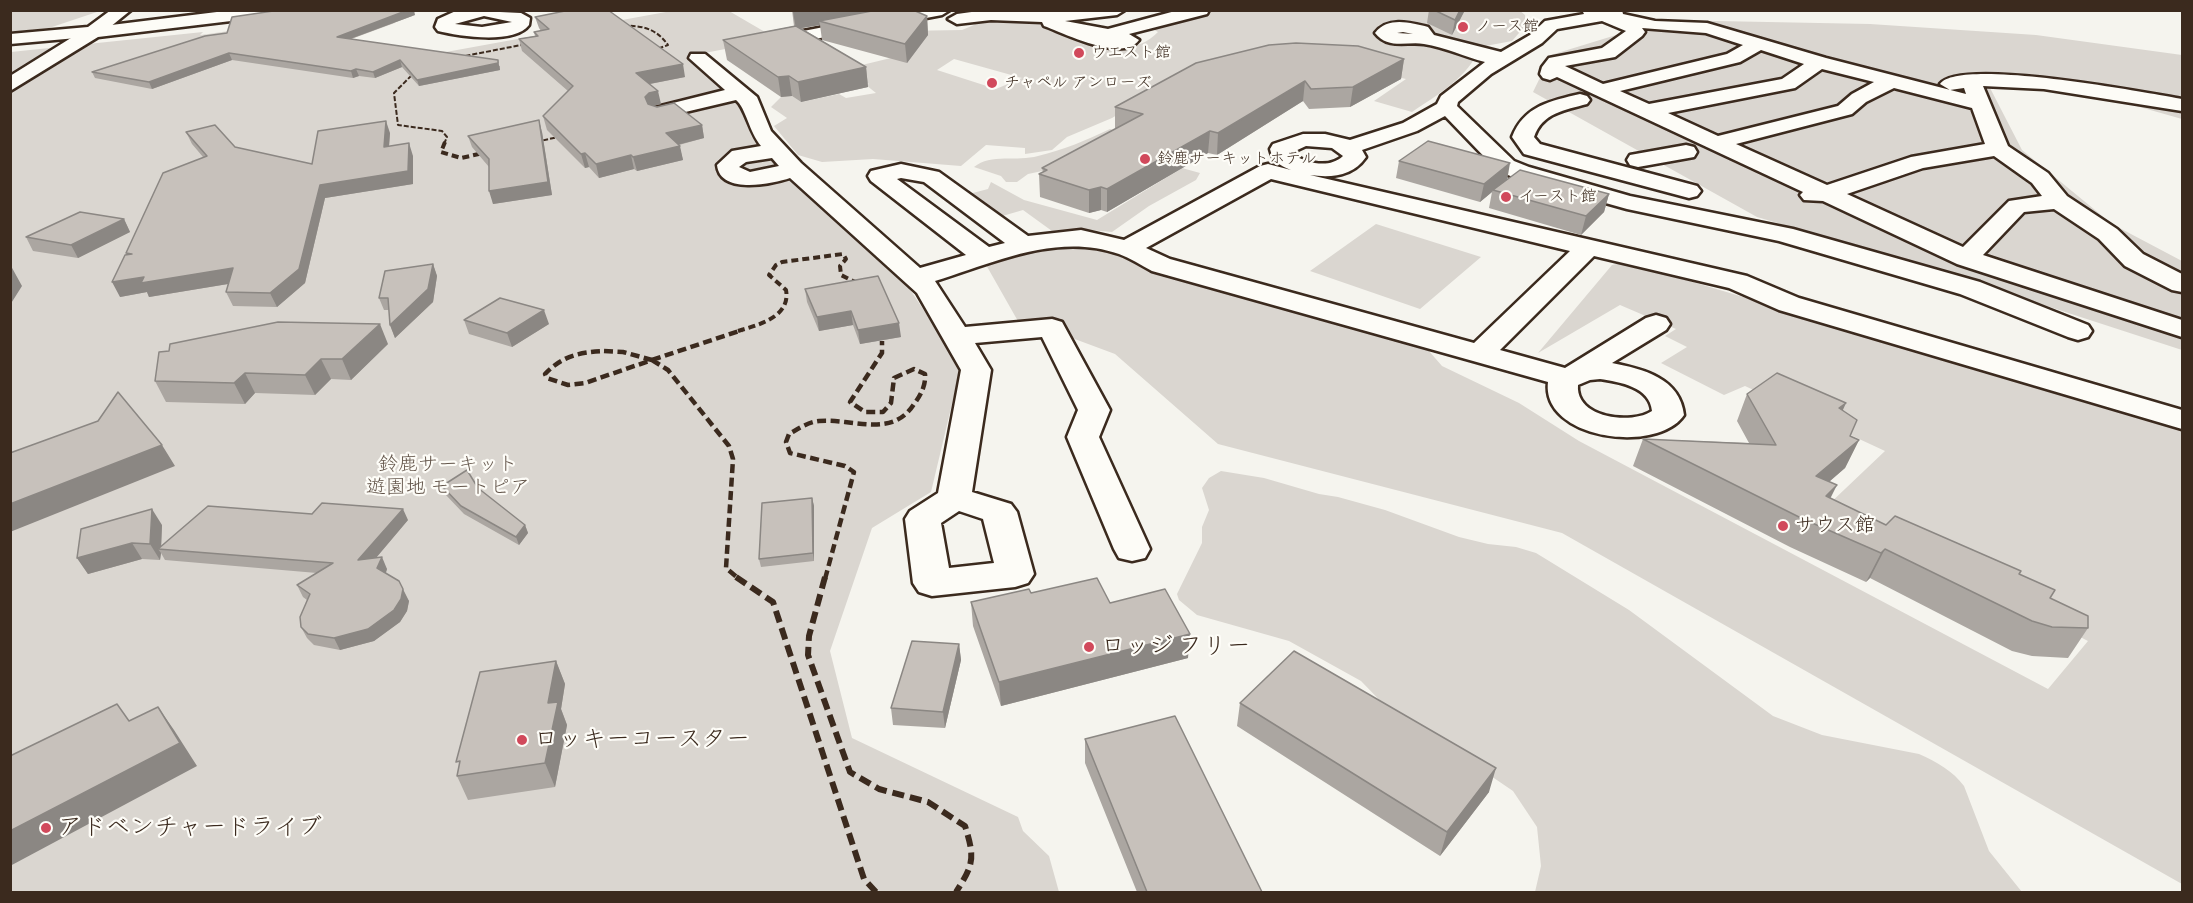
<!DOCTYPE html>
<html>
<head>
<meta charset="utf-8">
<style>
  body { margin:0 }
  #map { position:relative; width:2193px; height:903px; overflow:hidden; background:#f5f4ee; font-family:Itim,sans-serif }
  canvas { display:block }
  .frame { position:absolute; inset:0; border:12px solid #3b2a1e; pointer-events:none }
</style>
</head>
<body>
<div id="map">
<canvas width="2193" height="903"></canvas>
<div class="frame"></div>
</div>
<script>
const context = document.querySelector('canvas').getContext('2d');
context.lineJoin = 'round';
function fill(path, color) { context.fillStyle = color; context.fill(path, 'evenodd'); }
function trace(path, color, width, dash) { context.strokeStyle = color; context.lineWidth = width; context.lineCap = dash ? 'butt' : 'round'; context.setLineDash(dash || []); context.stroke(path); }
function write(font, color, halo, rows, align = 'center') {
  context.font = font + ' Itim,"Klee One",sans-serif'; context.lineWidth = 4.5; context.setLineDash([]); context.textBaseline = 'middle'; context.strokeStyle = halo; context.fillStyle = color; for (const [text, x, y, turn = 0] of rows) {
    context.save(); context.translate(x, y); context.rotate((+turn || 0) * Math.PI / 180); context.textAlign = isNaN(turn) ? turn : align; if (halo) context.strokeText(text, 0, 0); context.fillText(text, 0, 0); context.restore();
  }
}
fill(new Path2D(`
  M 677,10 L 729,11 L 777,39 L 689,56 L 741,100 L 752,137 L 903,279 L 961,366 L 931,492 L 872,528 L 830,651 L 852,738 L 1018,817 L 1023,831 L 1049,856 L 1059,892 L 11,892 L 11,52 L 203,32 L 200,35 C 258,28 338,11 395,23 L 346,41 L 435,54 Z
  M 1258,10 L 1519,10 L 1525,15 L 1526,25 L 1512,41 L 1480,47 C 1469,77 1437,95 1412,112 L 1374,101 L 1406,79 L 1359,68 L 1145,98 L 1112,118 L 1067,137 L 1052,150 L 1025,154 L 1025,148 L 986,145 L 961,166 L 873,159 L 822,162 L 798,155 L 774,126 L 787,118 L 771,107 L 781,97 L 792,96 L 801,102 L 839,94 L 846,98 L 876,93 L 866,85 L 869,84 L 861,79 L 862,65 L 895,57 L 903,31 L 962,30 L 974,25 L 977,20 C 996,19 1014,18 1033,22 C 1072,30 1124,68 1158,32 L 1137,21 L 1177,11 ZM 954,59 L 1022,78 L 996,89 L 937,70 Z
  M 10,11 L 11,10 L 100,11 L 49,28 L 11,32 Z
  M 1665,20 L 1870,24 L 2036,35 L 2182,55 L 2182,119 L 2108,98 L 2043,87 L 1989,86 L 2022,150 L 2112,224 L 2182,261 L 2182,350 L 1930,268 L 1757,217 L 1533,92 L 1551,55 Z
  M 1110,129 L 1120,132 L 1066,166 L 1028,174 L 1017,182 L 1006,182 L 1001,176 L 974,167 C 991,153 1017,162 1038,156 C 1063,150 1087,140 1110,129 Z
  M 1182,168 L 1200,173 L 1196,180 L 1149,206 L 1112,232 L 1078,229 L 1052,231 L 1023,210 L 999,217 L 969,194 L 988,189 L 991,182 L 1024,200 L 1097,220 Z
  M 1376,224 L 1481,257 L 1420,309 L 1310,271 Z
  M 1044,246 L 1092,247 L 1408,327 L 1442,366 L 1519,403 L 1579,441 L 2048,689 L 2088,641 L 1826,507 L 1885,451 L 1745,386 L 1724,395 L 1661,363 L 1687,347 L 1665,336 L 1676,329 L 1620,305 L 1538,353 L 1612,265 L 1626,262 L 2182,428 L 2182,884 L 1562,533 L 1218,444 L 1115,354 L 1072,338 L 1060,318 L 1023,330 L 985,263 Z
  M 1221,471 L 1264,478 L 1319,494 L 1338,497 L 1385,510 L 1459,537 L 1488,544 L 1516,547 L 1536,553 L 1629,610 L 1773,716 L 1822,735 L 1919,754 C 1937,762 1953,771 1964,786 L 1989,851 L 2022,892 L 1535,892 L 1541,866 L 1537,827 L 1513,791 L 1435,738 L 1393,714 L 1361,681 L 1289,641 L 1197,615 L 1179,600 L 1177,594 L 1202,543 L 1202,527 L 1209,510 L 1202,488 L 1209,478 Z`), '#dad6d0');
const minor = new Path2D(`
  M 233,10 L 289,10 L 281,15 L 98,37 L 10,91 L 10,76 L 87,28 Z
  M 458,10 L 521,13 L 530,18 L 529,25 C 514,45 458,36 438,31 L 435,27 L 438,19 ZM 484,16 L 512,22 L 482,27 L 455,24 Z
  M 912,10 L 950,10 L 942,15 L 767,48 L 758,43 L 767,38 Z
  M 986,10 L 1125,10 L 1117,15 L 1065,21 L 1108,29 L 1179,10 L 1209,10 L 1207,14 L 1129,34 L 1139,40 C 1122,63 1064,33 1044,26 L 1042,22 L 991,20 L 957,24 L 948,19 L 957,14 Z
  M 1582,10 L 1622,10 L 1623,14 L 1655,21 L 1707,23 L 1826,58 L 1966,94 L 1964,88 L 1950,90 L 1940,84 C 1959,57 2147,93 2182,99 L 2182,111 L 2044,89 L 1983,86 L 2008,146 L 2048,173 L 2067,196 L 2117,229 L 2143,254 L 2182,274 L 2182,292 L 2172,290 L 2125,266 L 2099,239 L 2054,209 L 2024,212 L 1983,255 L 2182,320 L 2182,337 L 1957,264 L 1823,201 L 1804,200 L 1800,195 L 1803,192 L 1557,77 L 1550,80 L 1543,78 L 1540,74 L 1542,67 L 1549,58 L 1602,48 L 1626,31 L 1602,21 L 1557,29 L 1542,43 L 1491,74 L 1458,102 L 1457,106 L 1514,161 L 1529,167 L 1630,196 L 1793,229 L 1980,282 L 2088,325 L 2092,331 L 2088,337 L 2078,340 L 2068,337 L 1960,294 L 1779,241 L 1627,209 L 1513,177 L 1498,171 L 1445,116 L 1417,131 L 1362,150 L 1366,157 C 1353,176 1332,178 1310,175 L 1747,276 L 1799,298 L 2182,410 L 2182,429 L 1779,310 L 1729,288 L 1594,256 L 1500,350 L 1565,368 L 1646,318 L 1656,315 L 1666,318 L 1670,324 L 1666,330 L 1612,363 C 1643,369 1680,378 1684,415 C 1657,455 1541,439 1548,382 L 1152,271 C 1141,265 1130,258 1119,254 C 1057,232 993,263 935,281 L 965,327 L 1052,319 L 1062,322 L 1110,410 L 1099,437 L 1150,549 L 1145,558 L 1132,561 L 1119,558 L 1114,549 L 1067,437 L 1078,410 L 1042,337 L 975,343 L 991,370 L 972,492 L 1011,504 L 1017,512 L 1034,574 L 1028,583 L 1015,587 L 932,596 L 919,592 L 913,583 L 905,519 L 910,511 L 938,493 L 961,370 L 917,293 L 790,178 C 772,184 720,195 717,165 L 732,151 L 761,146 C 749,132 746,108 736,100 L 660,118 L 653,116 L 650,112 L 653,108 L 725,90 L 689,58 L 691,54 L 705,54 L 757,97 L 771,131 L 801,163 L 920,268 L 966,255 L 871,181 L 868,176 L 871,171 L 901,164 L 939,172 L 1028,236 L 1081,230 L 1124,240 L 1260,166 L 1268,164 L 1291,170 C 1279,165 1273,162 1270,149 L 1273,144 L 1303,134 L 1325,134 L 1350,140 L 1403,123 L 1437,104 L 1441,96 L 1485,62 C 1465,57 1445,47 1424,44 C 1408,41 1388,50 1375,33 C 1388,16 1411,23 1428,27 L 1434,35 L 1501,52 L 1530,35 L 1545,21 L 1584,14 ZM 1642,28 L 1706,33 L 1743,45 L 1727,54 L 1603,84 L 1565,66 L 1615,57 L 1642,36 L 1645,32 ZM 1403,32 L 1413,34 L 1397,33 ZM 1761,50 L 1804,64 L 1782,79 L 1649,104 L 1620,91 L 1740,62 ZM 1822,69 L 1874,82 L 1852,94 L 1838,106 L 1718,136 L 1668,113 L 1795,88 ZM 1894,88 L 1972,108 L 1985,144 L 1911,157 L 1827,185 L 1736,144 L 1852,114 L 1866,102 ZM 1306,146 L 1332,148 L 1343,156 C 1329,169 1308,163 1293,155 L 1293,152 ZM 1994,156 L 2032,183 L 2042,196 L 2009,201 L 1963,247 L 1847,194 L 1923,168 ZM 772,158 L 779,166 L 750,172 L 739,167 L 746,162 ZM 901,178 L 924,182 L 1005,243 L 989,247 L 897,179 ZM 1271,179 L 1570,251 L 1474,343 L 1170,259 L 1146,248 ZM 1600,379 C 1620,382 1650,387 1652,411 C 1631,425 1575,418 1578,385 L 1590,380 ZM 959,511 L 983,519 L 994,563 L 949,568 L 941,523 Z
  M 1580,94 L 1587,96 L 1590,100 L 1587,104 C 1565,110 1542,113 1534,137 L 1540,144 L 1697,186 L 1701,191 L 1697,196 L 1689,198 L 1524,154 L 1512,137 C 1524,106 1550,101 1580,94 Z
  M 1686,145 L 1694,147 L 1697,152 L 1694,157 L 1638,167 L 1630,165 L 1627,160 L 1630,155 Z`);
const major = new Path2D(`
  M 111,10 L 131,10 L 99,36 L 10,44 L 10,34 L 88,27 Z`);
trace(minor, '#3b2a1e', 5);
trace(major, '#3b2a1e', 5);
fill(minor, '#fdfcf7');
fill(major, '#fdfcf7');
trace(new Path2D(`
  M 444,144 L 447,137 L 442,131 L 398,125 L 394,93 L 414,73 L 439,61 L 619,26 C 640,25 655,27 668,45 L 611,66 L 610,71 L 649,107 L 649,112 L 638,119 L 527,144`), '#3b2a1e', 2, [5, 2]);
trace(new Path2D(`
  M 445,142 L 441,152 L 461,158 L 533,142
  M 738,331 C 758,325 791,317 786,290 L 769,275 L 776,265 L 782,262 L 843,254 L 846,259 L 840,266 L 841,275 L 859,284 L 864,292`), '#3b2a1e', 4, [7, 4]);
trace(new Path2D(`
  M 604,351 L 623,352 L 652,360 L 585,383 L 568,385 L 547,378 L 545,374 C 562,356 580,352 604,351 Z
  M 652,360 L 668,370 L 729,446 L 733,459 L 726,568 L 739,579
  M 652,360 L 742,330
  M 825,579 L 854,472 L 845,466 L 790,453 L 786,442 L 789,434 C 798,429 808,422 819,421 C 853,418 892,439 914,404 C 921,395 926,385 925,374 L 914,369 L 894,378 L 891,403 L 883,412 L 865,412 L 850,402 L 882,353 L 882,341`), '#3b2a1e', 4.5, [9, 4.5]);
trace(new Path2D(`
  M 736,577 L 773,602 L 864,879 L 876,892
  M 825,577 L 809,636 L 808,655 L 850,772 L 879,789 L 928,802 L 965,826 C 975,858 974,864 956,892`), '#3b2a1e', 6, [12, 6]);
fill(new Path2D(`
  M 792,10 L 927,16 L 928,35 L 907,63 L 822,40 L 820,25 L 801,28 L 866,67 L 868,87 L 801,102 L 792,96 L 781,97 L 727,60 L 723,40 L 794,26 Z
  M 1429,10 L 1465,10 L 1452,35 L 1427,23 Z
  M 415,15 L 351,39 L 500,66 L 500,70 L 419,86 L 402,67 L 375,78 L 359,76 L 353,78 L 232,60 L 152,89 L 95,78 L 92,72 Z
  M 535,17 L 685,77 L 650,84 L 661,104 L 653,106 L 702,125 L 704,138 L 679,145 L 683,160 L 637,171 L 634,169 L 599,178 L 589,167 L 585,168 L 547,130 L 543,116 L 568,91 L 522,51 L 519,39 L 535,36 L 534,32 L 541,31 L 539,28 Z
  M 1404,59 L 1401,79 L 1350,107 L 1309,109 L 1303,101 L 1217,155 L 1208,153 L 1107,212 L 1101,210 L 1089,213 L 1040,197 L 1039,174 L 1043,172 L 1042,168 L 1117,128 L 1115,128 L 1115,107 Z
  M 186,132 L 235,147 L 312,164 L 390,133 L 389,146 L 413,156 L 413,184 L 325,198 L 305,283 L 277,307 L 233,306 L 226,292 L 228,284 L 149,297 L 147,292 L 120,297 L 127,254 L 126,253 L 203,157 L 192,144 Z
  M 542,132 L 552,195 L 493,204 L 489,167 L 472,147 L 468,136 Z
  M 1399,161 L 1507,179 L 1609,194 L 1604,212 L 1581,235 L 1489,208 L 1492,192 L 1480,202 L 1396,178 Z
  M 124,219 L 130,232 L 78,258 L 33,251 L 26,237 Z
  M 433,264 L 437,276 L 433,302 L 395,338 L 390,325 L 389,310 L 384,310 L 379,298 Z
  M 805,289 L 901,337 L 860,344 L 853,325 L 819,331 L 807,302 Z
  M 464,320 L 549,324 L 512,347 L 469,334 Z
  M 388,344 L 351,380 L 331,379 L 315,395 L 255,393 L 245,404 L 166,402 L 155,381 Z
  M 1747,394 L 1843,410 L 1850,436 L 1859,440 L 1845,468 L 1829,482 L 1830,498 L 1886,525 L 2019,574 L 2088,628 L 2068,658 L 2032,656 L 2012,651 L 1870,578 L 1866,582 L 1790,547 L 1633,466 L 1643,439 L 1749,443 L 1737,421 Z
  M 442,486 L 525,525 L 528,533 L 519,545 L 464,514 L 445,494 Z
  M 812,498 L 814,506 L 814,561 L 761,567 L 759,559 Z
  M 408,520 L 376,558 L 387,569 L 386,573 L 409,601 L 407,611 L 400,622 L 374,641 L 340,650 L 314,645 L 307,638 L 301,627 L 307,600 L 303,597 L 297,585 L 317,573 L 165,560 L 161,553 L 160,560 L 142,559 L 88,574 L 77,558 L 162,525 L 161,547 Z
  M 1031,593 L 1110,603 L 1188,658 L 1001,706 L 973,626 L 971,602 Z
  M 959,644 L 961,660 L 945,728 L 893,725 L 891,708 Z
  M 556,661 L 565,684 L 561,709 L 567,725 L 555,787 L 468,800 L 457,776 Z
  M 1240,703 L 1489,792 L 1440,856 L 1237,726 Z
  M 1085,739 L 1262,892 L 1137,892 L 1085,763 Z`), '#aba6a1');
fill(new Path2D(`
  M 408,10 L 414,10 L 415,15 L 339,43 L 337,37 Z
  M 803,10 L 895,10 L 819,21 L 820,25 L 796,29 L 793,12 Z
  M 1460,10 L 1465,10 L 1452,35 L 1455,20 Z
  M 927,16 L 928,35 L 907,63 L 905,44 Z
  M 229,53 L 232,60 L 152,89 L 149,82 Z
  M 1404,59 L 1401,79 L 1350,107 L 1353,87 Z
  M 400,60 L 402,67 L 375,78 L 373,72 Z
  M 498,60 L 500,70 L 419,86 L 417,80 Z
  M 683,64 L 685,77 L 639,86 L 636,73 Z
  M 866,67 L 868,87 L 801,102 L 798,82 Z
  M 356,69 L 359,76 L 353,78 L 351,71 Z
  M 789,76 L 792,96 L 781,97 L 778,77 Z
  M 1305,81 L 1303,101 L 1217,155 L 1218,133 Z
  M 658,91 L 661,104 L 652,106 L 648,111 L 645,97 L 649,93 Z
  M 539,120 L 542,132 L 552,195 L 493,204 L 489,191 Z
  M 386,121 L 390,133 L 388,159 L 384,147 Z
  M 702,125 L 704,138 L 669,147 L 666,133 Z
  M 1210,131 L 1208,153 L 1107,212 L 1107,189 Z
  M 409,143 L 413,156 L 413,184 L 325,198 L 305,283 L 277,307 L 270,293 L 320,185 Z
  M 680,146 L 683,160 L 637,171 L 633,157 Z
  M 585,153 L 589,167 L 585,168 L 581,154 Z
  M 631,155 L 634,169 L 599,178 L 596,164 Z
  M 1510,163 L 1507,181 L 1493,190 L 1492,192 L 1480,202 L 1484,184 Z
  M 1101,187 L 1101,210 L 1089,213 L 1089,190 Z
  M 1609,194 L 1604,212 L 1581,235 L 1586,216 Z
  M 124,219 L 130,232 L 78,258 L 71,245 Z
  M 433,264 L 437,276 L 433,302 L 395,338 L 390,325 Z
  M 11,266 L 22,286 L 10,305 Z
  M 233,268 L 240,282 L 149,297 L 147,292 L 120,297 L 112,282 L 144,277 Z
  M 544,310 L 549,324 L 512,347 L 507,333 Z
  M 851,311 L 853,325 L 819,331 L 817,317 Z
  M 899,323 L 901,337 L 860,344 L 858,330 Z
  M 380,324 L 388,344 L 351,380 L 342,359 Z
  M 321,359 L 331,379 L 315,395 L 305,375 Z
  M 245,373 L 255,393 L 245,404 L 234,383 Z
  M 1846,403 L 1834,430 L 1839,408 Z
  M 1859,440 L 1845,468 L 1803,504 L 1816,476 Z
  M 162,445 L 175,466 L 10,532 L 10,504 Z
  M 1837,485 L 1823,513 L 1812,524 L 1826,496 Z
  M 812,498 L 814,506 L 814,561 L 813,553 Z
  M 152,509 L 162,525 L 161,549 L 158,549 L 161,553 L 160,560 L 150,544 Z
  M 403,509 L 408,520 L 364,572 L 358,560 Z
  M 525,525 L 528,533 L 519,545 L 516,537 Z
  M 132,543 L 142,559 L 88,574 L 77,558 Z
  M 1885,549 L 1870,578 L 1866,582 L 1881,553 Z
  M 382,557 L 387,569 L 383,580 L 377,568 Z
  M 403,589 L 409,601 L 407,611 L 400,622 L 374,641 L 340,650 L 334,638 Z
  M 1190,634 L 1188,658 L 1001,706 L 999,682 Z
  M 959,644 L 961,660 L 945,728 L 943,712 Z
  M 556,661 L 565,684 L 561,709 L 567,725 L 555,787 L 545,763 L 548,703 Z
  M 158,707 L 174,730 L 197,766 L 10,866 L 10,831 Z
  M 1496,768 L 1489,792 L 1440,856 L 1447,832 Z`), '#8b8783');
const building = new Path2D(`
  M 280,10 L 408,10 L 337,37 L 498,60 L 498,63 L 417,80 L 400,60 L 373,72 L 356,69 L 351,71 L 229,53 L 149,82 L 92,72 L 205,36 L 227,33 L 232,17 Z
  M 570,10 L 608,10 L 683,64 L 636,73 L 658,91 L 649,93 L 645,97 L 648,104 L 657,107 L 674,103 L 702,125 L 666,133 L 680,146 L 633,157 L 631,155 L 596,164 L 585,153 L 581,154 L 543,116 L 573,86 L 519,39 L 538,36 L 534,32 L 549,29 L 535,17 Z
  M 877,10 L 913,10 L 927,16 L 905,44 L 819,21 Z
  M 1434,10 L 1460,10 L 1455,20 Z
  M 796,26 L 866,67 L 798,82 L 789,76 L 778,77 L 723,40 Z
  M 1296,43 L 1358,46 L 1404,59 L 1353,87 L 1311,89 L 1305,81 L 1218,133 L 1210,131 L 1107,189 L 1101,187 L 1089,190 L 1039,174 L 1047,170 L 1042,168 L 1143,114 L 1115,107 L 1196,63 L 1269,45 Z
  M 539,120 L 548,182 L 489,191 L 489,159 L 468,136 Z
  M 386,121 L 384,147 L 409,143 L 408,171 L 320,185 L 299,269 L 270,293 L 226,292 L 233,268 L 141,283 L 144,277 L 112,282 L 125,255 L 132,254 L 126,253 L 163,173 L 207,156 L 186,132 L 215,125 L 235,147 L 312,164 L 318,131 Z
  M 1428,141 L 1510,163 L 1484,184 L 1399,161 Z
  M 1520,170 L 1609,194 L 1586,216 L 1493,190 Z
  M 80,212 L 124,219 L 71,245 L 26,237 Z
  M 433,264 L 428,289 L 390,325 L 388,298 L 379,298 L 385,271 Z
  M 878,276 L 899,323 L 858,330 L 851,311 L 817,317 L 805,289 Z
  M 500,298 L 544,310 L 507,333 L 464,320 Z
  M 278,322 L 380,324 L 342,359 L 321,359 L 305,375 L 245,373 L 234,383 L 155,381 L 159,352 L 169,351 L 170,344 Z
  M 1777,373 L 1846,403 L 1839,408 L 1857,420 L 1850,436 L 1859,440 L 1816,476 L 1837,485 L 1826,496 L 1886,525 L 1895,516 L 2021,571 L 2019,574 L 2055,590 L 2050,598 L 2088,616 L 2088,628 L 2052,627 L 2032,621 L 1885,549 L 1881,553 L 1803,519 L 1643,439 L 1776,445 L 1747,394 Z
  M 118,392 L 162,445 L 10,504 L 10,453 L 98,421 Z
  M 467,470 L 478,488 L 525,525 L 516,537 L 461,506 L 442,486 Z
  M 812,498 L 813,553 L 759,559 L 762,503 Z
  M 322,503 L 403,509 L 358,560 L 382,557 L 377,568 L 399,581 L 403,589 L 401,599 L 394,610 L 368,629 L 334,638 L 308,634 L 301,627 L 300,617 L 310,594 L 297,585 L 333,563 L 158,549 L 208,506 L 312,514 Z
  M 152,509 L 150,544 L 132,543 L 77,558 L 81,529 Z
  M 1097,578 L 1110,603 L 1165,589 L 1190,634 L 999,682 L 971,602 L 1029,589 L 1031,593 Z
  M 912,641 L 959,644 L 943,712 L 891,708 Z
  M 1294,651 L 1496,768 L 1447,832 L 1240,703 Z
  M 556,661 L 548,703 L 558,702 L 545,763 L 457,776 L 460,761 L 456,762 L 480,672 Z
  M 117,704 L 129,721 L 158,707 L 180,743 L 10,831 L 10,756 Z
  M 1175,716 L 1262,892 L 1147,892 L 1085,739 Z`);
fill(building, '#c7c1bb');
trace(building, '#8b8783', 1.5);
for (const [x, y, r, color] of [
  [1463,27,6,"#d1495b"],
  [1079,53,6,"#d1495b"],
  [992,83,6,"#d1495b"],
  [1145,159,6,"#d1495b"],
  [1506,197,6,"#d1495b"],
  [1783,526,6,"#d1495b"],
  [1089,647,6,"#d1495b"],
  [522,740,6,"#d1495b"],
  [46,828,6,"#d1495b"]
]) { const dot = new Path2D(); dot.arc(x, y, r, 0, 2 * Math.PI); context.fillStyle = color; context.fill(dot); trace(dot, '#fdfcf7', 2); }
write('16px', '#3b2a1e', '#fdfcf7', [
  ["ノース館",1475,27],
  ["ウエスト館",1091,53],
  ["チャペル アンローズ",1004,83],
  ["鈴鹿サーキットホテル",1157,159],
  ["イースト館",1518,197]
], 'left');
write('20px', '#63554a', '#fdfcf7', [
  ["鈴鹿サーキット",448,465],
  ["遊園地 モートピア",448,488]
]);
write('20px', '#3b2a1e', '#fdfcf7', [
  ["サウス館",1795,526]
], 'left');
write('24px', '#3b2a1e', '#fdfcf7', [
  ["ロッジ フリー",1101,647],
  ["ロッキーコースター",534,740],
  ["アドベンチャードライブ",58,828]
], 'left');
</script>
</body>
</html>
